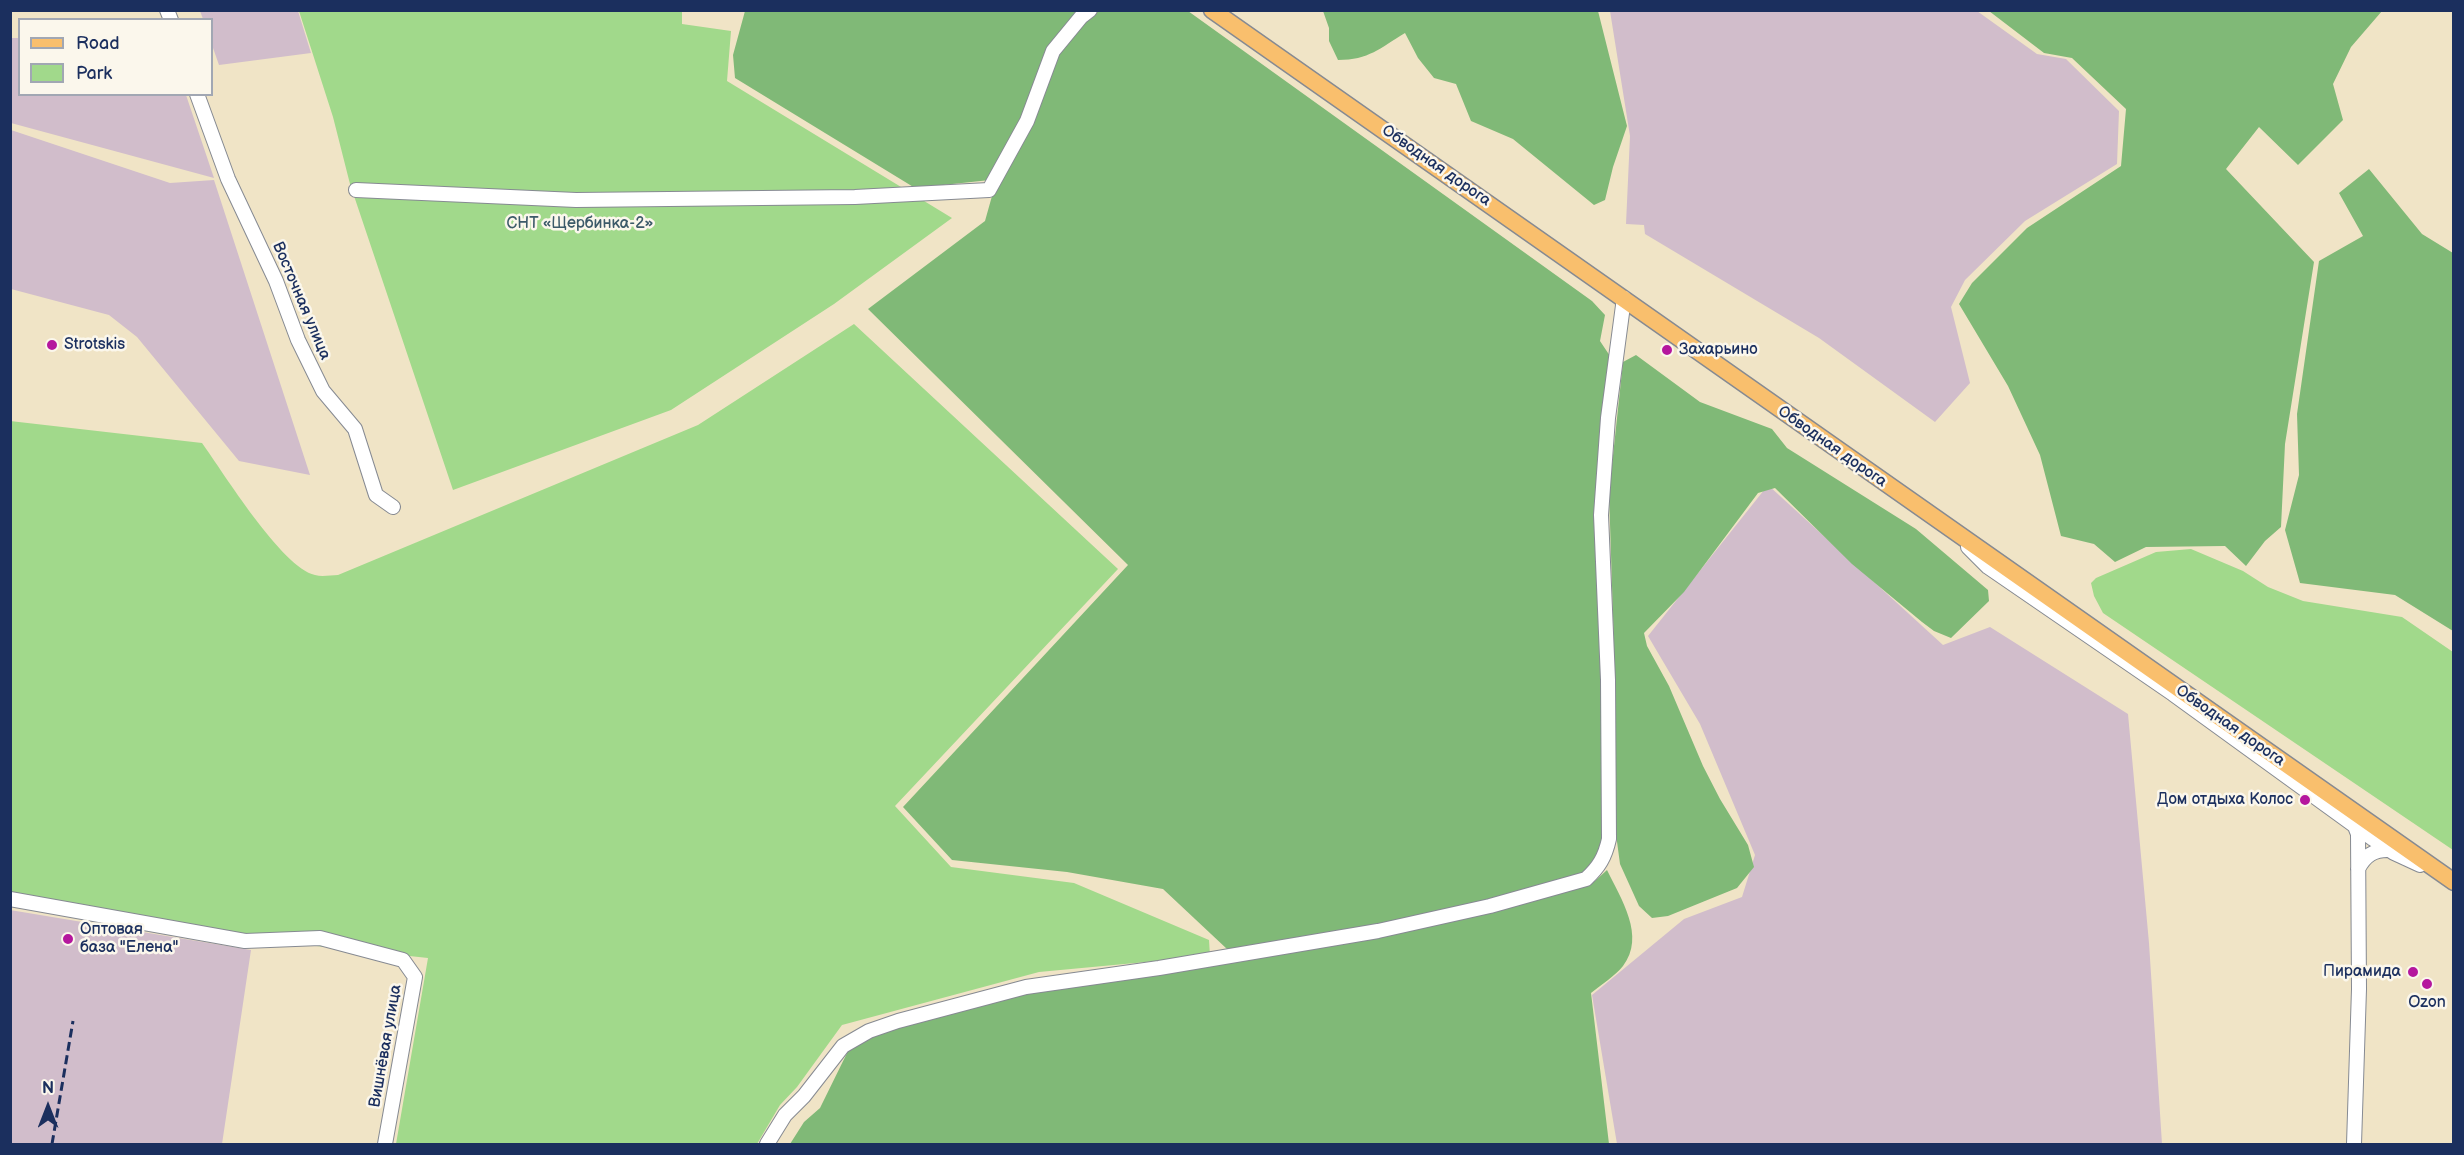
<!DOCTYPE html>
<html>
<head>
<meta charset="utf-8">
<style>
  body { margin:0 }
  #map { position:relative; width:2464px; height:1155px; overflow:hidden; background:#f0e4c6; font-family:"Balsamiq Sans",sans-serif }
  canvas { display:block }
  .frame { position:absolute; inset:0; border:12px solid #1b2f5e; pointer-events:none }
  .legend { position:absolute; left:18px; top:18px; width:195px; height:78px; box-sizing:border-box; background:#fbf7ec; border:2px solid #a1a7b3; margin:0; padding:8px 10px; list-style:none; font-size:18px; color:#1b2f5e }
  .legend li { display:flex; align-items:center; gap:12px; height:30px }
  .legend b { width:30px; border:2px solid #a1a7b3 }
  .north { position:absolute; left:18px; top:1077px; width:60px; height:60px; -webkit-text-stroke:4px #fbf7ec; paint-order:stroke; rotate:0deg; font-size:16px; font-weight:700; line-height:24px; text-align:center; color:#1b2f5e }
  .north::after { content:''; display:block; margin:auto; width:21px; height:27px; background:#1b2f5e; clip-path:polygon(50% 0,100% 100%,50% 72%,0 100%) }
</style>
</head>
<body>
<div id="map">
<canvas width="2464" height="1155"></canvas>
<div class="frame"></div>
<ul class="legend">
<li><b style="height:8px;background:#f9bf6d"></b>Road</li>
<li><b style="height:16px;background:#a1d98b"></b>Park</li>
</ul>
<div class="north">N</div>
</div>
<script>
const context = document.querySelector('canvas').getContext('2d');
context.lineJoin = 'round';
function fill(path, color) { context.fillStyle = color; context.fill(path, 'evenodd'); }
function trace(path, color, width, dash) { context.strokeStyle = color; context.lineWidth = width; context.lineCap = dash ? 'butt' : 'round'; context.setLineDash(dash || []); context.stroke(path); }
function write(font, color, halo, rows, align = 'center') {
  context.font = font + ' "Balsamiq Sans",sans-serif'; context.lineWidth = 5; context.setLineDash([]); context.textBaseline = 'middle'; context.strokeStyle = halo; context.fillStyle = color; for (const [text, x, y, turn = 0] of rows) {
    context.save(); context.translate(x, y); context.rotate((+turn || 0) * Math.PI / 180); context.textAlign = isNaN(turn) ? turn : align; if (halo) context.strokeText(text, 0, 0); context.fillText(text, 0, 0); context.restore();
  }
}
fill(new Path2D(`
  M 200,11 L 298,11 L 311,53 L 219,65 L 212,45 L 212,20 L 203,19 Z
  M 1610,11 L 1977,11 L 2037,54 L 2066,59 L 2119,111 L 2117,164 L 2025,221 L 1965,280 L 1951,307 L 1970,383 L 1935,422 L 1819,338 L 1645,234 L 1644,225 L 1626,224 L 1630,136 Z
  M 10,38 L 19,38 L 20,94 L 186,95 L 214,178 L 11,123 Z
  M 11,130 L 170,183 L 214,180 L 310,475 L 239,461 L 137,337 L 109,315 L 11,289 Z
  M 1768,485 L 1943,645 L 1990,627 L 2128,714 L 2149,943 L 2162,1144 L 1617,1144 L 1592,995 L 1684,919 L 1742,897 L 1755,855 L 1700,724 L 1648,636 Z
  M 10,910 L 251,950 L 222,1144 L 11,1144 Z`), '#d1bdcb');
fill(new Path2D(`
  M 299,11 L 682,11 L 682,24 L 731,31 L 727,81 L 952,218 L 834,304 L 671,410 L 453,490 L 350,184 L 333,117 Z
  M 854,324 L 1118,569 L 895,806 L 951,867 L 1074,883 L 1209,940 L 1210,956 L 1039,972 L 842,1025 L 797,1087 L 780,1105 L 757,1144 L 396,1144 L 428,958 L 298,944 L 11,895 L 10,421 L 202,443 C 223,472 282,568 315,575 C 322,577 331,575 338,575 L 698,425 Z
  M 2191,549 L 2243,571 L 2268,587 L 2303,601 L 2402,617 L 2453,652 L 2453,850 L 2103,613 L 2094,596 L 2091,583 L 2096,578 L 2156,552 Z`), '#a1d98b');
fill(new Path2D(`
  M 1097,10 L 1188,11 L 1592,301 L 1605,315 L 1600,341 L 1610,356 L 1599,596 L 1605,817 C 1603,837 1599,862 1581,874 C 1569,882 1534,888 1519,892 C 1422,919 1326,934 1227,949 L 1163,889 L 1067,872 L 952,860 L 903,807 L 1128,565 L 868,309 L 985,221 L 992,196 L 1054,63 C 1065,44 1079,24 1097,10 Z
  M 745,11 L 1081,11 L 1037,85 L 990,180 L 915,188 L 735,78 L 733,55 Z
  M 1323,11 L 1598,11 L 1627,126 L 1613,167 L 1605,200 L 1594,205 L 1513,139 L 1471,121 L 1456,84 L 1434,78 L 1418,58 L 1405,33 C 1380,48 1369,60 1338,60 L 1329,41 L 1329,28 Z
  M 1989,11 L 2382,11 L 2351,47 L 2333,84 L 2343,120 L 2298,165 L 2259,127 L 2226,169 L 2314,262 L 2285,444 L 2281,527 L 2265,541 L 2246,566 L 2225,546 L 2146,547 L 2115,562 L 2094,544 L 2061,536 L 2040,455 L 2008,386 L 1959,304 L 1972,283 L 2027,228 L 2121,166 L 2126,109 L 2072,58 L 2044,53 Z
  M 2369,169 L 2422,234 L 2453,253 L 2453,631 L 2395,595 L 2300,583 L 2285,530 L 2299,475 L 2297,414 L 2319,261 L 2363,236 L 2339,193 Z
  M 1636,355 L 1700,402 L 1772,429 L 1787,448 L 1916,529 L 1988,590 L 1989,601 L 1951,638 L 1934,631 L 1922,622 L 1852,564 L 1775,488 L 1758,493 L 1684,592 L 1644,633 L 1647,646 L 1669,686 L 1703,766 L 1720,799 L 1748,845 L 1754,867 L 1737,888 L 1668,916 L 1652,918 L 1639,906 L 1620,864 L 1613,812 L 1614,647 L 1609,493 L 1623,362 Z
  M 1607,870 C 1621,899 1646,936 1623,966 C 1615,976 1601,985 1591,993 L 1609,1144 L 790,1144 L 804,1122 L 820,1108 L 850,1047 L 878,1031 L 1014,994 L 1485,913 L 1595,881 Z`), '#80b977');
const minor = new Path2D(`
  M 167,10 L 171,20
  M 197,94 L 228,179 L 276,281 L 298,340 L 323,391 L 355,429 L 376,495 L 393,507
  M 356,190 L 576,200 L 855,197 L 989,190 L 1027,121 L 1053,51 L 1081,17 L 1090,10
  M 1968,547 L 1988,567 L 2173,694 L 2373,839 L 2394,853 L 2420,865
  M 2354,824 L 2358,834 L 2359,989 L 2354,1144
  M 2358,869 C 2365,855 2375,849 2390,850
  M 10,899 L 245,941 L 320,938 L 403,960 L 415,977 L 385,1144
  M 767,1144 L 785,1115 L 804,1096 L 843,1046 L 869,1031 L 898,1021 L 1026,987 L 1159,968 L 1378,931 L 1490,906 L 1586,879 C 1599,867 1605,857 1609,839 L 1608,680 L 1601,515 L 1608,418 L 1624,298`);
const major = new Path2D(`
  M 1212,10 L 2454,882`);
trace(minor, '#868a92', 16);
trace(major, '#868a92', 19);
trace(minor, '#fff', 14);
trace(major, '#f9bf6d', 16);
trace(new Path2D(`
  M 52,1144 L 73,1021`), '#1b2f5e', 3, [9, 4.5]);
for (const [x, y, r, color] of [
  [52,345,6,"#b5179e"],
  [1667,350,6,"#b5179e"],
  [2305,800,6,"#b5179e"],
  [68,939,6,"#b5179e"],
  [2413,972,6,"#b5179e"],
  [2427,984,6,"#b5179e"]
]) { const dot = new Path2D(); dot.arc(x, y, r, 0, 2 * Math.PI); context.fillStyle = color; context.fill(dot); trace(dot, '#fbf7ec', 2); }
write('16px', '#1b2f5e', '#fbf7ec', [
  ["Обводная дорога",1436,166,35],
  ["Восточная улица",301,301,67],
  ["Обводная дорога",1832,447,35],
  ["Обводная дорога",2230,726,35],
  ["Вишнёвая улица",386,1046,-80]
]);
write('16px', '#3c5a69', '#fbf7ec', [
  ["СНТ «Щербинка-2»",580,224]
]);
write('16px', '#1b2f5e', '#fbf7ec', [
  ["Strotskis",64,345],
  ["Захарьино",1679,350],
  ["Дом отдыха Колос",2293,800,"right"],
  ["Оптовая",80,930],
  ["база \"Елена\"",80,948],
  ["Пирамида",2401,972,"right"],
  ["Ozon",2427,1003,"center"]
], 'left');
</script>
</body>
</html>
